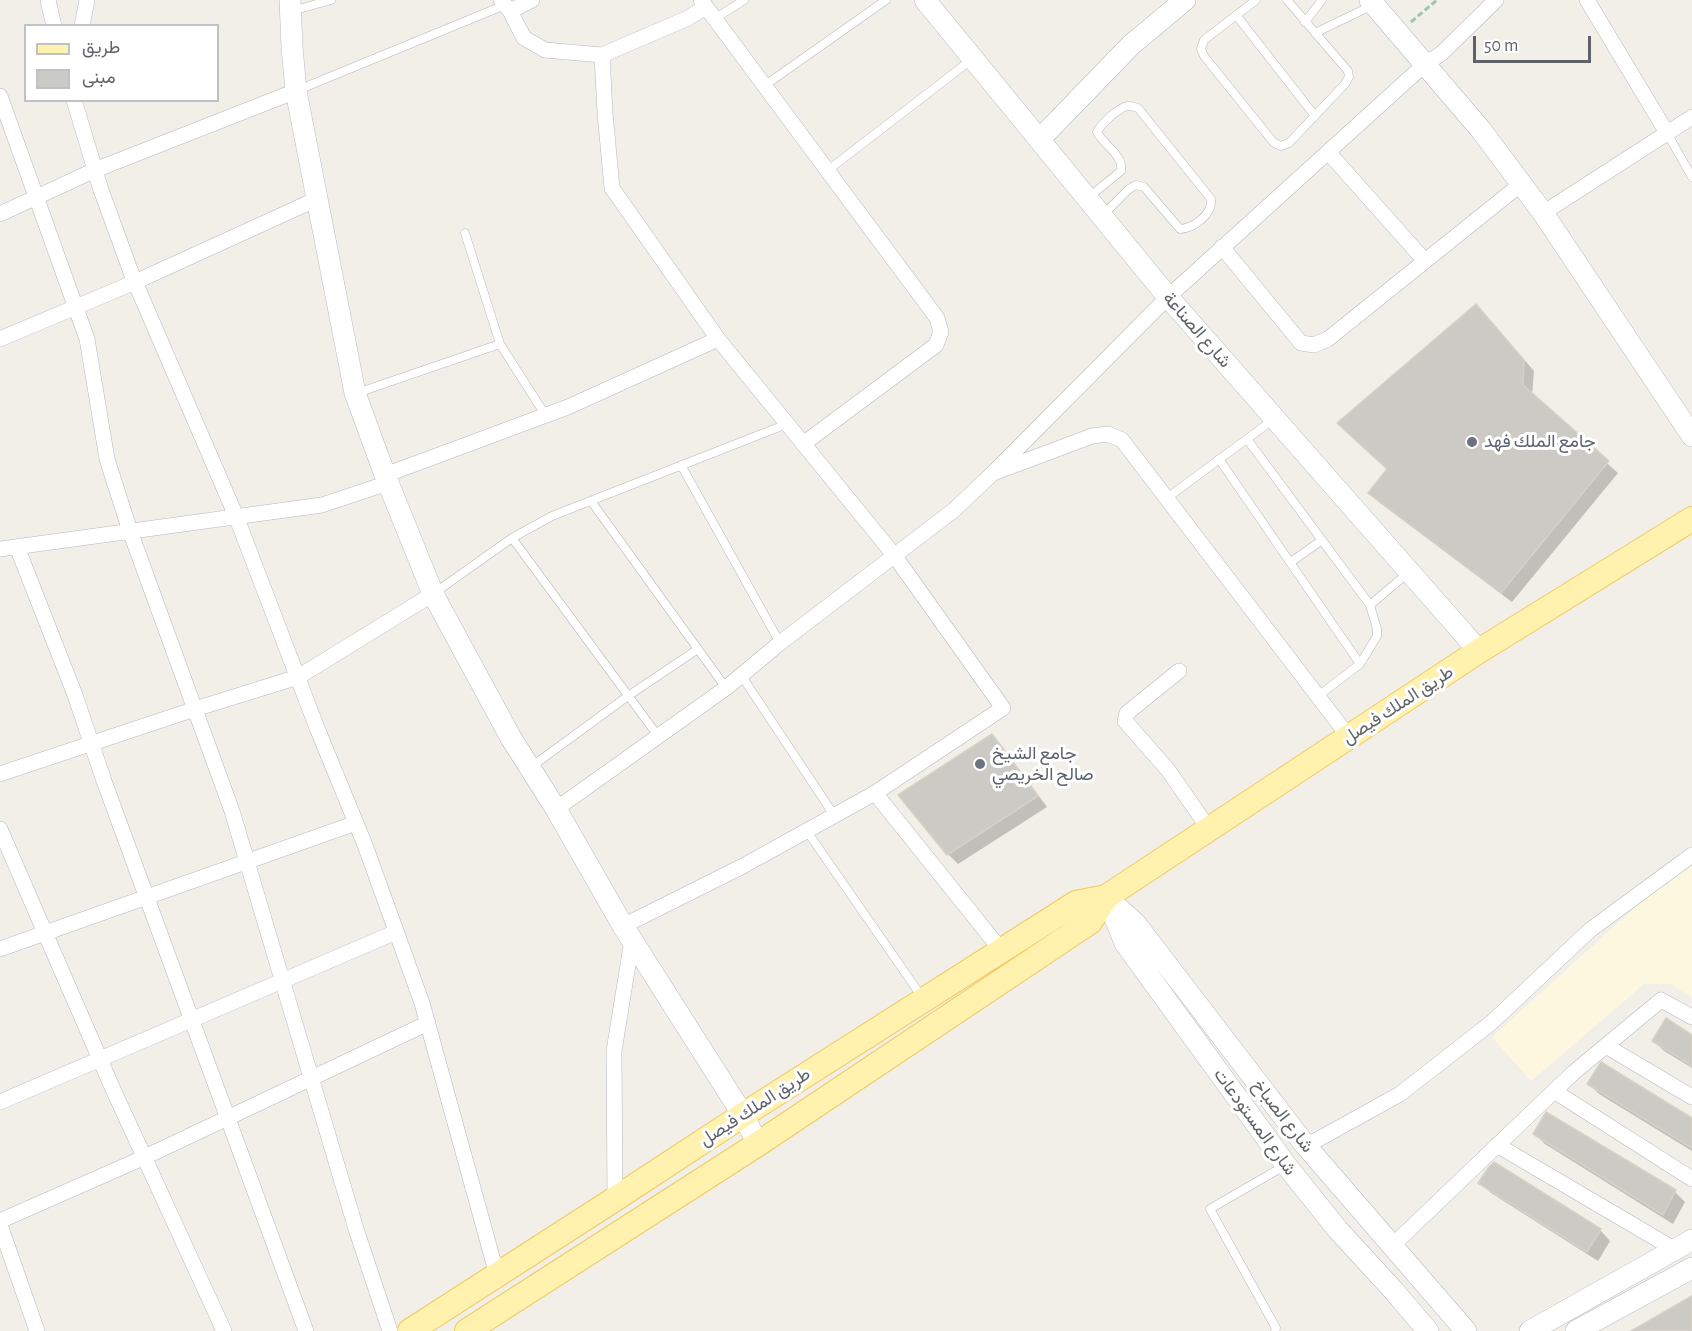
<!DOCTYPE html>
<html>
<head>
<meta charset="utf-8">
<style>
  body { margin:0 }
  #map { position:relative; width:1692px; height:1331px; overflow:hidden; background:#f1efe8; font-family:"Alegreya Sans",Vazirmatn,sans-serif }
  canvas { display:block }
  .legend { position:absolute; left:24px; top:24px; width:195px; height:78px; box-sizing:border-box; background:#fff; border:2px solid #bfc1c3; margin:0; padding:8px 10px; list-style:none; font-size:18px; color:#5f6368 }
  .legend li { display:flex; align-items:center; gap:12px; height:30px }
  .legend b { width:30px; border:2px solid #bfc1c3 }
  .scale { position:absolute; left:1473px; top:36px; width:118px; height:27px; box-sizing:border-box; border:3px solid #5f6368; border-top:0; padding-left:8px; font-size:18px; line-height:21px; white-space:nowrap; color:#5f6368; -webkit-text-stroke:4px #fff; paint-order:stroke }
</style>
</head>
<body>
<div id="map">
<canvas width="1692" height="1331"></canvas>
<ul class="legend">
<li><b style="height:8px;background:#fff2af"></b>طريق</li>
<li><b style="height:16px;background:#cccac5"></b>مبنى</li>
</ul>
<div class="scale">50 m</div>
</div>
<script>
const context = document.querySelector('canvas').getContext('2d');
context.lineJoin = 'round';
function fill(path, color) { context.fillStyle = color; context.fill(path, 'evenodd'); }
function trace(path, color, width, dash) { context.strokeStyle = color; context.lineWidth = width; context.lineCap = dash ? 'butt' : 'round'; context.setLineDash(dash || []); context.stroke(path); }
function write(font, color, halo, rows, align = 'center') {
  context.font = font + ' "Alegreya Sans",Vazirmatn,sans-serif'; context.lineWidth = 6; context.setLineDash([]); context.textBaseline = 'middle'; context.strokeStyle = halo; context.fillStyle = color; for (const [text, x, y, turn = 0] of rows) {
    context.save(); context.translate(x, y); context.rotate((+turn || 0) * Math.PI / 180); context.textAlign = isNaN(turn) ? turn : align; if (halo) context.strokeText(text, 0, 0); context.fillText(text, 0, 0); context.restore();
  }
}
fill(new Path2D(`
  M 1692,865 L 1692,998 L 1671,984 L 1644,984 L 1531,1081 L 1492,1037 L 1638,905 Z`), '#fef7e0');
fill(new Path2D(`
  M 1486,316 L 1534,371 L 1532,396 L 1618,473 L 1512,602 L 1380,503 L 1370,493 L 1389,470 Z
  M 992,736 L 1002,746 L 1047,807 L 958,864 L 948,854 Z
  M 1692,1037 L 1692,1068 L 1664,1051 L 1653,1040 Z
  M 1589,1084 L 1692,1120 L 1692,1151 L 1599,1094 Z
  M 1535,1134 L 1675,1192 L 1685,1202 L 1673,1224 L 1545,1144 Z
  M 1494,1164 L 1600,1230 L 1610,1241 L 1598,1261 L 1491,1193 L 1480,1183 Z`), '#0003');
const building = new Path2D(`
  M 1476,304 L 1524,360 L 1523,385 L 1609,461 L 1501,593 L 1368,493 L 1387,469 L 1337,423 Z
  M 992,734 L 1038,796 L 947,855 L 898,795 Z
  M 1666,1018 L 1692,1035 L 1692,1066 L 1652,1041 Z
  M 1601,1062 L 1692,1118 L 1692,1148 L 1587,1084 Z
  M 1546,1112 L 1676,1190 L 1663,1215 L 1533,1134 Z
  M 1494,1162 L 1601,1229 L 1587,1252 L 1478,1183 L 1489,1167 Z
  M 1692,1296 L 1692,1331 L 1631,1331 Z`);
fill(building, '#cccac5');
trace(building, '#d6d1c6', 1.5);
const lane = new Path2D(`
  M 1256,0 L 1204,40 L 1201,49 L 1204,56 L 1274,143 L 1281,146 L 1289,143 L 1345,84 L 1349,77 L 1348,71 L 1287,0
  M 292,11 L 331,0
  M 1236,15 L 1315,116
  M 714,19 L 744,0
  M 1305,22 L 1322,0
  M 1315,33 L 1373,5
  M 764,86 L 886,0
  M 298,90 L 505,5
  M 1667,133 L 1692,177
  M 827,171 L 971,60
  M 1089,197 L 1121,171 C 1124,155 1104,146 1097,132 C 1101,124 1119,107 1128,106 C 1132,106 1134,107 1138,108 L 1211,199 C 1213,214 1194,228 1180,229 L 1144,187 L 1136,185 L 1129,189 L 1103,215
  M 465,233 L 500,344 L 546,416
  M 357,393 L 500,344
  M 1247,439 L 1370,605
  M 1219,459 L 1360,664
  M 681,465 L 780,643
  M 1167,498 L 1274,419
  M 591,501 L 726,688
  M 512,538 L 658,736
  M 1291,562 L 1322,540
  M 433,594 L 512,538 L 552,516 L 787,424
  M 741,675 L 834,815
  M 1318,696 L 1360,664 L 1377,636 L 1377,629 L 1370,605 L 1408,573
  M 531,767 L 628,696 L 698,649
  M 806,830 L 922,997
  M 1275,1331 L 1276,1328 L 1210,1209 L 1284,1166`);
const street = new Path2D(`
  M 48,0 L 54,26
  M 501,0 L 510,11 L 524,38 L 545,50 L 602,55 L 686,19 L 706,7 L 701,0
  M 1587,0 L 1667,133
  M 706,7 L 937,318 L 941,332 L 936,345 L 803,444
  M 510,11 L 532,0
  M 82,26 L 87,0
  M 602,55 L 605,113 L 612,188 L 718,339 L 894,555 L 1003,708 L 875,793 L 743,866 L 623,926
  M 0,96 L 87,339 L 107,459 L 130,531 L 232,811 L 356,1229 L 390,1331
  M 74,100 L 101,190 L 132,275 L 236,516 L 317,728 L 365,845 L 422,1003 L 497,1275
  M 1328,152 L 1425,261
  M 1543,213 L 1692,117
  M 0,214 L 95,170 L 296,91
  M 1222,247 L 1301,343 L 1314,345 L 1328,339 L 1521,184
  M 0,339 L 135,282 L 317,199
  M 996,472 L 1092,436 L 1108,434 L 1122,440 L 1349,737
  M 385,475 L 568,407 L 718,339
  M 17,547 L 75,695 L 104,781 L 306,1331
  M 0,549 L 322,505 L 388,483
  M 1179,671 L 1127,713 L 1125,721 L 1168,770 L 1209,829
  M 0,774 L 195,709 L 298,677 L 433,594
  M 875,793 L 1001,950
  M 556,809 L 726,688 L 780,643 L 954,510 L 991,475 L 1168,297 L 1424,65 L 1442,53 L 1496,0
  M 0,829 L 112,1087 L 224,1331
  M 0,949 L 356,823
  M 1606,1046 L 1692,1097
  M 1554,1091 L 1692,1179
  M 0,1102 L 396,932
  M 1497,1145 L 1674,1249
  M 1306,1146 L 1400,1094 L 1491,1023 L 1590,930 L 1692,855
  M 615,1199 L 614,1051 L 632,940
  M 0,1221 L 145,1157 L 428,1023
  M 0,1225 L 37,1331
  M 1393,1245 L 1573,1073 L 1661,1000 L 1692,1017`);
const secondary = new Path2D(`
  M 290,0 L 292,47 L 296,91 L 355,393 L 385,475 L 433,594 L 511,738 L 556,809 L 623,926 L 743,1115 L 758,1144
  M 925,0 L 1168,297 L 1479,651
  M 1370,0 L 1481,130 L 1543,213 L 1692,436
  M 1040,139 L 1131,45 L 1185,0
  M 1106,897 L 1135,923 L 1306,1146 L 1466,1331
  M 1109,903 L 1125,943 L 1286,1165 L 1338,1230 L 1394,1291 L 1428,1331
  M 1530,1331 L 1692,1240
  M 1576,1331 L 1692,1268`);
const primary = new Path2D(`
  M 410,1331 L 615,1199 L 743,1115 L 1076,903 L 1106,897
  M 467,1331 L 758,1144 L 1090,922 L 1106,897 L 1479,651 L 1692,519`);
trace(lane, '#b5b8bc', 9);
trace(street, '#b5b8bc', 16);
trace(secondary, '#b6babf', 22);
trace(primary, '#f2c960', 26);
trace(new Path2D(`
  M 1411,22 L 1437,0`), '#9cc7a9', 3, [6, 3]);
trace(lane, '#fff', 8);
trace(street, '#fff', 15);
trace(secondary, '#fff', 21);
trace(primary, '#fff2af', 24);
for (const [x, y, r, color] of [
  [1472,442,6,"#6b7280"],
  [980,764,6,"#6b7280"]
]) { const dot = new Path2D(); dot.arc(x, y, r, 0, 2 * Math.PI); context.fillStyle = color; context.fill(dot); trace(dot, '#fff', 2); }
write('18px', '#5f6368', '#fff', [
  ["شارع الصناعة",1197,330,49],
  ["طريق الملك فيصل",1398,705,-33],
  ["طريق الملك فيصل",755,1107,-33],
  ["شارع الصباخ",1283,1116,52],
  ["شارع المستودعات",1255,1122,54]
]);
write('18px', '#5b616d', '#fff', [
  ["جامع الملك فهد",1484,442],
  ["جامع الشيخ",992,754],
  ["صالح الخريصي",992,775]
], 'left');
</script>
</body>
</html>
